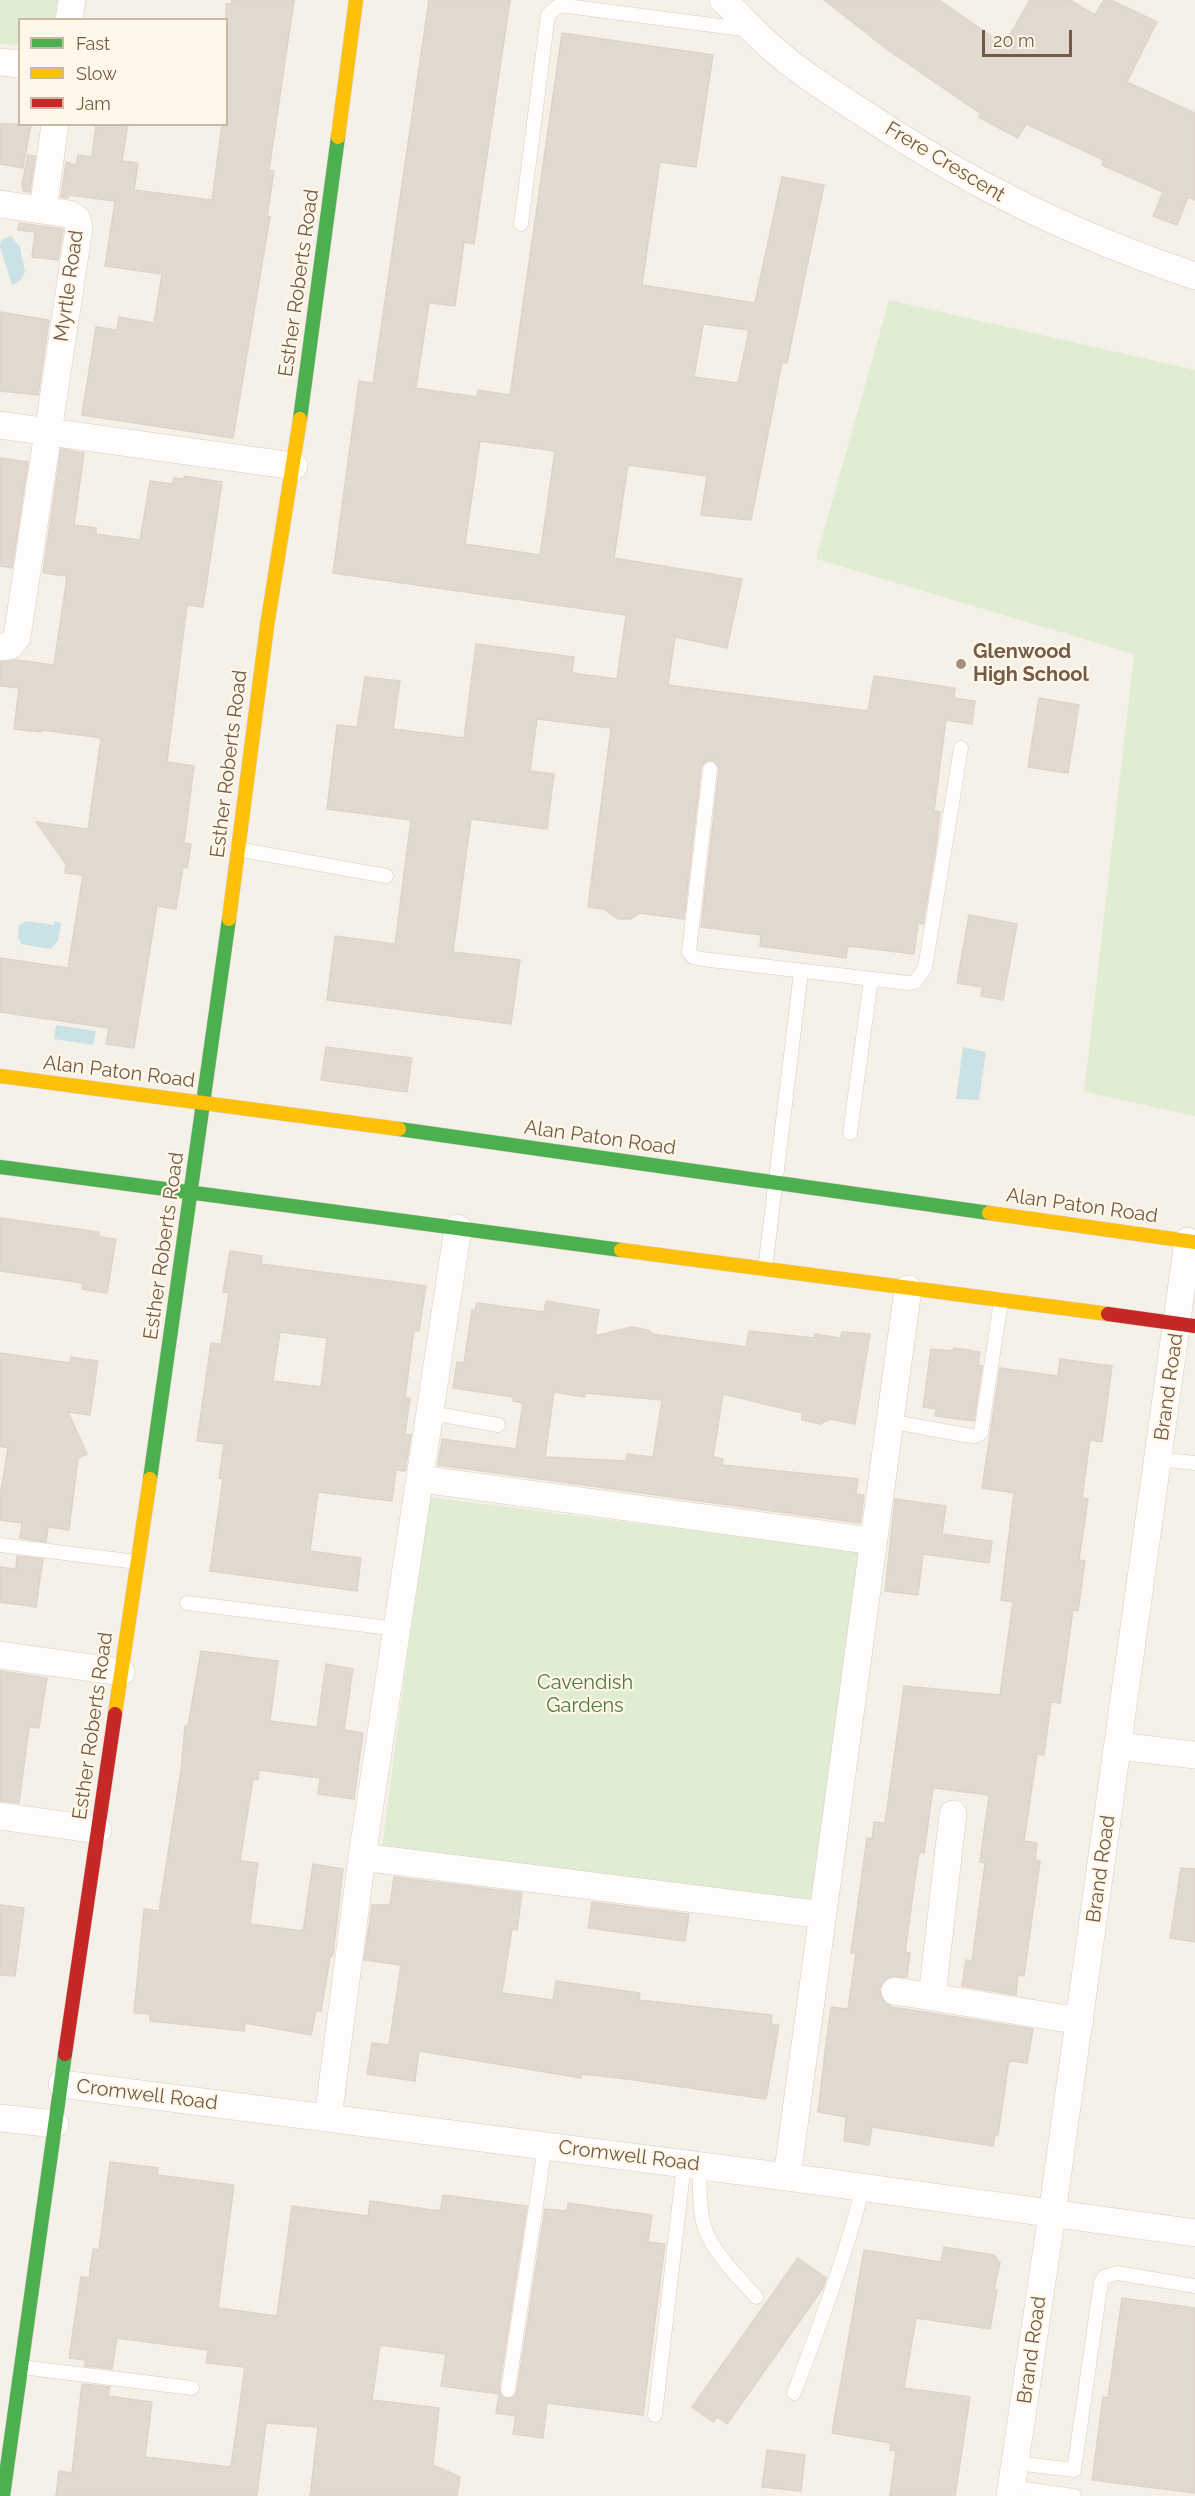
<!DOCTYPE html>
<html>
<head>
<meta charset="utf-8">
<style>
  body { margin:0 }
  #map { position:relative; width:1195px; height:2496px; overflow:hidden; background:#f6f1e8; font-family:Raleway,sans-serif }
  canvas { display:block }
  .legend { position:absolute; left:18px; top:18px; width:210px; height:108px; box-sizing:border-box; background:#fff7e8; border:2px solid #c7b8a8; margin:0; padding:8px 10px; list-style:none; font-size:18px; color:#735a49 }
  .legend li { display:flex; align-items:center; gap:12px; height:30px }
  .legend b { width:30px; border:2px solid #c7b8a8 }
  .scale { position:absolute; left:982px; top:30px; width:90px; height:27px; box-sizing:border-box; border:3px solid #735a49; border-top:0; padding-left:8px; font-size:18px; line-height:21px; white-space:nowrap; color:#735a49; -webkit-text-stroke:4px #fff7e8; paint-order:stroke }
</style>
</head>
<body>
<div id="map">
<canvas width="1195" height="2496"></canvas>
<ul class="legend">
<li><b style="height:8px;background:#4caf50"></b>Fast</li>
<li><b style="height:8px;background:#ffc107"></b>Slow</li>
<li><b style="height:8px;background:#c62828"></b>Jam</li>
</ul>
<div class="scale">20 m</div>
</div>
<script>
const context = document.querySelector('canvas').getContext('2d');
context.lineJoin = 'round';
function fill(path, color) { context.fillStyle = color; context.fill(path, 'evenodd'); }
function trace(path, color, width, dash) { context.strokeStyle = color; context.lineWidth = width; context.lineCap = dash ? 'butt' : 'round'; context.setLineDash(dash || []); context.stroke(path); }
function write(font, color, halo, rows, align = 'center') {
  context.font = font + ' Raleway,sans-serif'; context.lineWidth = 4.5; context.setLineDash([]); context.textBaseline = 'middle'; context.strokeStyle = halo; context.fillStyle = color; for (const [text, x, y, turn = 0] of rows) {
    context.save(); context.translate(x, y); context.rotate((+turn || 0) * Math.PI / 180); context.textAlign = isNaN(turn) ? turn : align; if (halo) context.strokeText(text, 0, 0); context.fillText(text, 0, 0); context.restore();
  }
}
fill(new Path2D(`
  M 0,0 L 63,0 L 60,19 L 20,20 L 19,46 L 0,43 Z
  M 889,300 L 1195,370 L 1195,1116 L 1084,1092 L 1134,654 L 816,559 Z
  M 428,1497 L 861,1552 L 815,1902 L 382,1847 Z`), '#e1edd3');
fill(new Path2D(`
  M 11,236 L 20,247 L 25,272 L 20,281 L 12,285 L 0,247 L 1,240 Z
  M 26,921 L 54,925 L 55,921 L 61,923 L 58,941 L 51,949 L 21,944 L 18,937 L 19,925 Z
  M 56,1025 L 96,1031 L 93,1045 L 54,1039 Z
  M 963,1047 L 986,1052 L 979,1100 L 956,1099 Z`), '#cae2e6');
const building = new Path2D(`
  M 232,0 L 294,0 L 269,170 L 274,171 L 267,217 L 270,217 L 233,438 L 82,415 L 96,327 L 117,330 L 119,317 L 154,323 L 162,274 L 105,266 L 115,201 L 69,195 L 68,198 L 61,197 L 66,162 L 76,165 L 78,155 L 92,157 L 96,124 L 128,124 L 122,161 L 138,163 L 134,190 L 212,200 L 222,124 L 226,124 L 226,4 L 231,4 Z
  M 429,0 L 510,0 L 474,244 L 464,242 L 455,306 L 429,303 L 416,388 L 477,397 L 478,390 L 510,395 L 562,33 L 713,55 L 696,167 L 660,162 L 642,285 L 755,303 L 782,177 L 824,185 L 787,363 L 782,362 L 751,520 L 701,515 L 707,476 L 628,465 L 614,558 L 742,579 L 727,648 L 675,637 L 668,685 L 868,711 L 874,676 L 955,688 L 954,698 L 975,701 L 972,724 L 946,720 L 934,811 L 940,812 L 935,852 L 923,924 L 918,923 L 914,954 L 848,946 L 846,958 L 760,946 L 761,935 L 701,927 L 719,770 L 718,765 L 712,760 L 706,761 L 701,768 L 684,919 L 640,913 L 630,919 L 618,919 L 604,909 L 588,907 L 611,728 L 537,719 L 530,771 L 554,774 L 547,829 L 471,819 L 453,952 L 520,960 L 511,1024 L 327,1000 L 335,936 L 395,944 L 411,820 L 327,809 L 337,725 L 357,727 L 365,677 L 400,681 L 393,729 L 464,738 L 476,644 L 574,657 L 572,673 L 617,679 L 626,615 L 333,573 L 359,381 L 373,383 ZM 703,324 L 749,330 L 738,383 L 694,377 ZM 480,441 L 555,451 L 540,555 L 465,544 Z
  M 824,0 L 939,0 L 1004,45 L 1030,0 L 1070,0 L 1095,15 L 1104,0 L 1111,0 L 1157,22 L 1127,82 L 1195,113 L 1195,200 L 1188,197 L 1177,225 L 1153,216 L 1163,192 L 1102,165 L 1104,160 L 1026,124 L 1018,138 L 979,117 L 981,114 L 888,50 Z
  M 0,124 L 31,124 L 23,168 L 0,164 Z
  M 28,155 L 35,156 L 30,192 L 23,191 L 22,184 Z
  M 19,223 L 63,229 L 58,260 L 32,257 L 35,232 L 18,230 Z
  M 0,312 L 49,320 L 38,395 L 0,391 Z
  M 61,449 L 84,453 L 74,525 L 96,528 L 96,534 L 140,540 L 150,481 L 172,484 L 174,478 L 184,479 L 184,476 L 222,482 L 203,607 L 187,605 L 167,762 L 194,766 L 184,843 L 191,844 L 187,868 L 183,867 L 176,909 L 157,906 L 134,1048 L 106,1044 L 109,1028 L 0,1012 L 0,958 L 68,968 L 83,875 L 65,873 L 66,864 L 36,822 L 88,829 L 101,738 L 42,730 L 41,732 L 14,729 L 19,688 L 0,686 L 0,662 L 16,660 L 54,665 L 67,576 L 43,573 Z
  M 0,458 L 28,462 L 12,568 L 0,566 Z
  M 1039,698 L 1079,705 L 1068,773 L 1028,767 Z
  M 969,915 L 1017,924 L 1003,1000 L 981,996 L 983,987 L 957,983 Z
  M 326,1047 L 412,1058 L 407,1092 L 321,1080 Z
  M 0,1218 L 99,1232 L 99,1237 L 116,1239 L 107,1293 L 82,1289 L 83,1283 L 0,1271 Z
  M 230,1251 L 262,1256 L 261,1264 L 426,1286 L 419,1331 L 414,1330 L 405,1398 L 410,1398 L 405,1434 L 411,1435 L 405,1471 L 396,1470 L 392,1501 L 318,1492 L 310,1551 L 361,1558 L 357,1591 L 210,1571 L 223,1479 L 219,1478 L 224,1444 L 197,1441 L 211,1343 L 221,1344 L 229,1293 L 223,1292 ZM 280,1332 L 327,1338 L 321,1387 L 273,1381 Z
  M 546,1301 L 599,1310 L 595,1336 L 631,1327 L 648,1330 L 653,1334 L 746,1347 L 749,1331 L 814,1338 L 815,1334 L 840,1338 L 842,1332 L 870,1334 L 855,1424 L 830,1419 L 820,1424 L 802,1420 L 802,1413 L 723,1394 L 713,1457 L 723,1459 L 722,1465 L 858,1479 L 856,1494 L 864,1495 L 860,1523 L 438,1465 L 442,1439 L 516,1449 L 523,1403 L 513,1401 L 514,1397 L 453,1388 L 457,1362 L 464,1363 L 472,1310 L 475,1310 L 477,1303 L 544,1312 ZM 554,1392 L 585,1397 L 585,1393 L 662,1400 L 653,1457 L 627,1454 L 626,1461 L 545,1457 Z
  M 954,1348 L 980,1352 L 978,1365 L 982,1366 L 974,1421 L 935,1416 L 936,1409 L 923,1407 L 931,1349 L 953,1351 Z
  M 0,1353 L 70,1363 L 71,1357 L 98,1361 L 90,1415 L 68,1412 L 87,1454 L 78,1458 L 69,1530 L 48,1527 L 46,1542 L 20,1538 L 22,1523 L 0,1520 L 0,1497 L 8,1448 L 0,1446 Z
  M 1060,1359 L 1112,1366 L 1102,1442 L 1090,1440 L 1082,1498 L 1088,1499 L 1079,1560 L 1085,1561 L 1078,1611 L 1073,1610 L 1060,1703 L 1051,1702 L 1044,1755 L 1037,1754 L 1024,1841 L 1037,1843 L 1035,1860 L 1040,1861 L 1024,1976 L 1018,1975 L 1016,1995 L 962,1986 L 966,1960 L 972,1961 L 985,1863 L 980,1862 L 989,1795 L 933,1788 L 924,1853 L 919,1852 L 905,1952 L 910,1953 L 907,1977 L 889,1977 L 879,1989 L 885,2003 L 892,2007 L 1033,2029 L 1027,2063 L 1009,2061 L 998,2135 L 995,2135 L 993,2146 L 872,2127 L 869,2145 L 844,2141 L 846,2117 L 818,2112 L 825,2052 L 831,2007 L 848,2009 L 856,1953 L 851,1953 L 867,1838 L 872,1839 L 874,1822 L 885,1823 L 904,1686 L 1000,1695 L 1013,1602 L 1001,1600 L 1014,1493 L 982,1488 L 1000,1368 L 1058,1376 Z
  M 895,1499 L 946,1506 L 942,1534 L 992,1541 L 989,1563 L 923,1554 L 918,1595 L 885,1591 Z
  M 17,1556 L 43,1559 L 36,1607 L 0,1602 L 0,1567 L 16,1569 Z
  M 201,1651 L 278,1661 L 270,1721 L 317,1727 L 326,1664 L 353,1669 L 344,1730 L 363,1733 L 354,1799 L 318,1794 L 320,1778 L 259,1770 L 258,1780 L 253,1779 L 240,1861 L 258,1863 L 250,1924 L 303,1931 L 313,1864 L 343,1869 L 333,1955 L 330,1958 L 321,2011 L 316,2011 L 311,2035 L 245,2023 L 244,2031 L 150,2021 L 150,2014 L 134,2013 L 144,1909 L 159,1911 L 181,1770 L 185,1726 L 188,1726 Z
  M 0,1671 L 47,1678 L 39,1728 L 29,1727 L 19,1803 L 0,1801 Z
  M 1181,1868 L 1195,1869 L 1195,1942 L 1170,1938 Z
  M 394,1877 L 522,1893 L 517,1930 L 512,1929 L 502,1993 L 553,2000 L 556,1981 L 640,1993 L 639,2000 L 772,2015 L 771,2024 L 779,2025 L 766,2099 L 627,2079 L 582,2074 L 581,2078 L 419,2051 L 415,2081 L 367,2074 L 372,2043 L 389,2045 L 401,1965 L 364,1960 L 372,1905 L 390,1905 Z
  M 592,1902 L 689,1914 L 685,1941 L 588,1928 Z
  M 0,1905 L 24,1908 L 15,1976 L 0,1975 Z
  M 110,2162 L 158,2168 L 157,2175 L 234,2185 L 218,2308 L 277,2316 L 292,2206 L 368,2216 L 370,2201 L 440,2211 L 443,2195 L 527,2206 L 499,2389 L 502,2397 L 507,2399 L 515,2396 L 517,2391 L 545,2209 L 567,2211 L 568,2203 L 652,2215 L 648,2242 L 665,2244 L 643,2415 L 547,2403 L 543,2438 L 513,2434 L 516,2416 L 496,2413 L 499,2394 L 441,2386 L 446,2354 L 380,2345 L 372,2400 L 439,2408 L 433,2465 L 460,2477 L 457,2496 L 310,2496 L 318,2427 L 266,2423 L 257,2496 L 56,2496 L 59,2471 L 72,2473 L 82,2384 L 110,2387 L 108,2396 L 152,2402 L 145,2457 L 231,2467 L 245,2367 L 206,2363 L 208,2350 L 117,2338 L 112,2369 L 85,2366 L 85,2360 L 69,2358 L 81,2277 L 89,2278 L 93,2249 L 99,2250 Z
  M 944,2247 L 994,2255 L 1000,2263 L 994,2290 L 997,2290 L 990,2329 L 916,2318 L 904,2388 L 970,2397 L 955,2496 L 890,2496 L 896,2451 L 890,2450 L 891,2443 L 832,2433 L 864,2250 L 941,2262 Z
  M 798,2258 L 826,2278 L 823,2288 L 727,2424 L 717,2417 L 713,2422 L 692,2407 Z
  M 1122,2298 L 1195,2308 L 1195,2493 L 1092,2480 L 1103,2397 L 1108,2398 Z
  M 767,2450 L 805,2455 L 801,2491 L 762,2487 Z`);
fill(building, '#e2d9d0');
trace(building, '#dfd4ca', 1.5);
const lane = new Path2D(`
  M 521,224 L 548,15 L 557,7 L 567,6 L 750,30
  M 710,769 L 689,952 L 693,957 L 702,959 L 907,983 L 915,982 L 925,968 L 961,748
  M 237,849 L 386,876
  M 850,1133 L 871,979
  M 765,1269 L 801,972
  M 431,1413 L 498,1425
  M 889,1421 L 965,1435 L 975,1436 L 981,1433 L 1001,1301
  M 1158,1459 L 1195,1463
  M 0,1545 L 137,1562
  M 187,1603 L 398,1629
  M 699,2166 C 700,2182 699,2200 702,2217 C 707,2248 736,2274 756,2297
  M 21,2367 L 192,2388
  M 508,2390 L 545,2146
  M 794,2393 C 820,2325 845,2258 863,2187
  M 655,2415 L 684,2164
  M 1016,2463 L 1074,2470 L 1101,2282 L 1104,2277 L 1117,2273 L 1195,2286
  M 1011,2487 L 1074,2496`);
const street = new Path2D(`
  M 723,0 C 740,16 755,33 772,48 C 801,74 836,95 869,117 C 975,187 1074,235 1195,276
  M 69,20 L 72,0
  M 0,62 L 20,64
  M 0,204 L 69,214 L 77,219 L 79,228 L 17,637 L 10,646 L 0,647
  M 43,210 L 55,124
  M 0,425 L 294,466
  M 421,1479 L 873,1541
  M 0,1655 L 121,1672
  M 1118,1746 L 1195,1755
  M 0,1816 L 98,1830
  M 362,1857 L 823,1915
  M 895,1991 L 1080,2021
  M 932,1996 L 953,1814
  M 62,2084 L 787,2177 L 1195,2233
  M 0,2118 L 55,2124
  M 328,2118 L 362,1857 L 458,1228
  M 787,2177 L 908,1289
  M 1010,2496 L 1052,2214 L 1188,1241`);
const fast = new Path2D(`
  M 300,419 L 338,137
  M 399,1129 L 989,1213
  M 0,1167 L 621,1250
  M 150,1479 L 229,919
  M 3,2496 L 65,2054`);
const slow = new Path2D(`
  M 338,137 L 356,0
  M 229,919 L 267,626 L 300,419
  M 0,1076 L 399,1129
  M 989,1213 L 1195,1242
  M 621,1250 L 1108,1314
  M 115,1714 L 150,1479`);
const jam = new Path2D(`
  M 1108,1314 L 1195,1326
  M 65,2054 L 115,1714`);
trace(lane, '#d5ccc3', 15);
trace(street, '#d5ccc3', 28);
trace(fast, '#d7cdc4', 15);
trace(slow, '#d7cdc4', 15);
trace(jam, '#d7cdc4', 15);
trace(lane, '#fefdfc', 14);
trace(street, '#fefdfc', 27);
trace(fast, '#4caf50', 14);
trace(slow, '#ffc107', 14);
trace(jam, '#c62828', 14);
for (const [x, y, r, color] of [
  [961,664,6,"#a18f81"]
]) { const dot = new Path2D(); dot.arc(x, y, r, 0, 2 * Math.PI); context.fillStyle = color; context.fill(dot); trace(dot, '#fff7e8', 2); }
write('20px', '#735a49', '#fff7e8', [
  ["Frere Crescent",945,162,31],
  ["Esther Roberts Road",299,283,-82],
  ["Myrtle Road",69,286,-82],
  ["Esther Roberts Road",229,764,-83],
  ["Alan Paton Road",119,1072,7],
  ["Alan Paton Road",600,1138,8],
  ["Alan Paton Road",1082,1206,8],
  ["Esther Roberts Road",164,1246,-82],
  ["Brand Road",1169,1387,-82],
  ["Esther Roberts Road",93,1726,-82],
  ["Brand Road",1101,1869,-82],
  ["Cromwell Road",147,2095,7],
  ["Cromwell Road",629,2156,7],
  ["Brand Road",1032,2350,-82]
]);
write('bold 20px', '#735a49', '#fff7e8', [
  ["Glenwood",973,652],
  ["High School",973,675]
], 'left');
write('20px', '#507842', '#fff7e8', [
  ["Cavendish",585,1683],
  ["Gardens",585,1706]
]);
</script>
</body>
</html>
